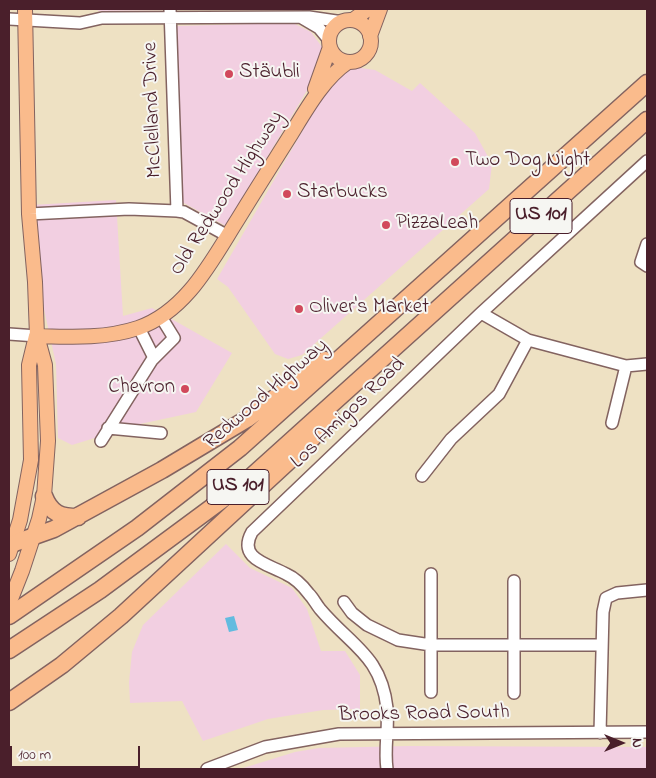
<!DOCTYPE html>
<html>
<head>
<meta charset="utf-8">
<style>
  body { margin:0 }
  #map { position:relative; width:656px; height:778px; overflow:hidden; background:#eee1c3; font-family:"Indie Flower",sans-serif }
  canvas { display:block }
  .frame { position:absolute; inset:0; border:10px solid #4a1f2b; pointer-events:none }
  .north { position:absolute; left:596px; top:718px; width:50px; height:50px; -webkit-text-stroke:4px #f6f6f2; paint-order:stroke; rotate:90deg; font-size:14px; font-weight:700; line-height:20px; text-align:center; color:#4a1f2b }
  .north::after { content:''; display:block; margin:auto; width:18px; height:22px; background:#4a1f2b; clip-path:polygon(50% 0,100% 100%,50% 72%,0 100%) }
  .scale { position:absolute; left:10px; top:746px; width:130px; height:22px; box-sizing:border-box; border:2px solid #4a1f2b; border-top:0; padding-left:6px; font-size:15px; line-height:18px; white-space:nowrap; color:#4a1f2b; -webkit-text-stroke:4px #f6f6f2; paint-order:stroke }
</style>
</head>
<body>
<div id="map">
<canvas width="656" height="778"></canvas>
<div class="frame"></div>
<div class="north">N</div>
<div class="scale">100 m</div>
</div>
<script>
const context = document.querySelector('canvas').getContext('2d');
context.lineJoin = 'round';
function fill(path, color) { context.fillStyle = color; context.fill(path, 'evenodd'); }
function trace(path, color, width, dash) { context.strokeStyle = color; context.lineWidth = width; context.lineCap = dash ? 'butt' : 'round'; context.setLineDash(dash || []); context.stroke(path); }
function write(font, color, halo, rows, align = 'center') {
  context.font = font + ' "Indie Flower",sans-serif'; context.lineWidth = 4; context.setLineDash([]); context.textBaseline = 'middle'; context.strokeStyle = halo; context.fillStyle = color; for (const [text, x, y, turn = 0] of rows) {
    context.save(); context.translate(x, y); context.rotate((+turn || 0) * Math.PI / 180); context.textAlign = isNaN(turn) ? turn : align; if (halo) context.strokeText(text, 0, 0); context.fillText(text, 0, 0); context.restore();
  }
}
fill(new Path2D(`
  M 98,9 L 178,9 L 178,10 L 98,11 Z
  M 293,23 L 311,32 L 322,47 L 312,82 L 226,226 L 182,202 L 174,26 Z
  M 354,67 L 375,70 L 412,91 L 420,83 L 475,133 L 492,164 L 489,189 L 302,355 L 288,359 L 275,354 L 228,287 L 217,279 L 333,78 L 342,70 Z
  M 116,200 L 123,316 L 152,308 L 232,353 L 196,412 L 140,424 L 72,445 L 58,438 L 56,364 L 44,309 L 32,205 Z
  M 226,544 L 250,568 L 292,588 L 307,609 L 321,651 L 345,651 L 360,675 L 360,709 L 323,710 L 268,719 L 203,741 L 182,701 L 130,703 L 129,682 L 132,652 L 143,625 Z
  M 409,746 L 647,747 L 647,769 L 240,769 L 295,752 L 319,748 Z`), '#f2cfe1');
fill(new Path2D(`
  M 234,616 L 238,630 L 229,632 L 225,618 Z`), '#62bbdf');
const minor = new Path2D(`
  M 170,9 L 177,211
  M 302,18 L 319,28 L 329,40
  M 9,19 L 80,23 L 102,18 L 309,17 L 343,22
  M 29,214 L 129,209 L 177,211 L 184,212 L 228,236
  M 647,244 L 641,262 L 647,266
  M 481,313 L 528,340 L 626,366 L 647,364
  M 139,328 L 154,358
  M 9,334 L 37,336
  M 612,423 L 626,366
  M 108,428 L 161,433
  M 101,441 L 152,360 L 174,338 L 161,317
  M 422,476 L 451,439 L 499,394 L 528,340
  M 514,581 L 514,693
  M 344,602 L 352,613 L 367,625 L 398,640 L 431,645 L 602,645
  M 431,692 L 431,574
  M 600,733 L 603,612 L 606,598 L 617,593 L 647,590
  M 207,769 L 265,747 L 339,734 L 647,732
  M 387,769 C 384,749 389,727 387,708 C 381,655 351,646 320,609 C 316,604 313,598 309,594 C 303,586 295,578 286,574 C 268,564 237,559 252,532 L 481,313 L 647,161`);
const major = new Path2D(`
  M 353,20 L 368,9
  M329 41a21 21 0 1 1 42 0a21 21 0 1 1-42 0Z
  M 370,36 L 380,9
  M 315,89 L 330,47
  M 37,336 C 70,337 105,339 138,328 C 187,311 212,260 238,219 C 255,191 273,163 290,136 C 306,110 323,79 348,62
  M 9,554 L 20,520 L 31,460 L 29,365 L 36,336
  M 9,604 L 22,571 L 39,519 L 44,496 L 48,441 L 45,365 L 37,336 L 35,282 L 29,214 L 25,9`);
const highway = new Path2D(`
  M 44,496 C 51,514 61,517 78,517
  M 9,545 L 54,529 L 162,470 L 247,419 L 325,360
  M 9,616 L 137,528 L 240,448 L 647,83
  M 9,650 L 100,590 L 242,485 L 647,120
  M 9,702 L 62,665 L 121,616 L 304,447 L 331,418`);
trace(minor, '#836360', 14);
trace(major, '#836360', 16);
trace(highway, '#836360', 19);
trace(minor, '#fff', 11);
trace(major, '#fabb8c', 14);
trace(highway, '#fabb8c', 16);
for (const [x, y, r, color] of [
  [229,74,5,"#d1495b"],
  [455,162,5,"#d1495b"],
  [287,194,5,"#d1495b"],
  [386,225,5,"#d1495b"],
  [299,309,5,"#d1495b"],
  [185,389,5,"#d1495b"]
]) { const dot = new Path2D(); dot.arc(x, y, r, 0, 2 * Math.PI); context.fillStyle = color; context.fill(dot); trace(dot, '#f6f6f2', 2); }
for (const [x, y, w] of [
  [541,216,62],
  [238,487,62]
]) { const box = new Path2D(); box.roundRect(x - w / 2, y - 17.5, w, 35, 4); context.fillStyle = '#f6f6f2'; context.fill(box); trace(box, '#4a1f2b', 1); }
write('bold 20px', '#4a1f2b', null, [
  ["US 101",541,216],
  ["US 101",238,487]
]);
write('21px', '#4a1f2b', '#f6f6f2', [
  ["Stäubli",239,74],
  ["Two Dog Night",465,162],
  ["Starbucks",297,194],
  ["PizzaLeah",396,225],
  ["Oliver's Market",309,309],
  ["Chevron",175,389,"right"]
], 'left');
write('21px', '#4a1f2b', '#f6f6f2', [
  ["McClelland Drive",154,110,-92],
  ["Old Redwood Highway",228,194,-57],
  ["Redwood Highway",267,395,-41],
  ["Los Amigos Road",349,414,-44],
  ["Brooks Road South",424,715,-1]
]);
</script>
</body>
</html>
